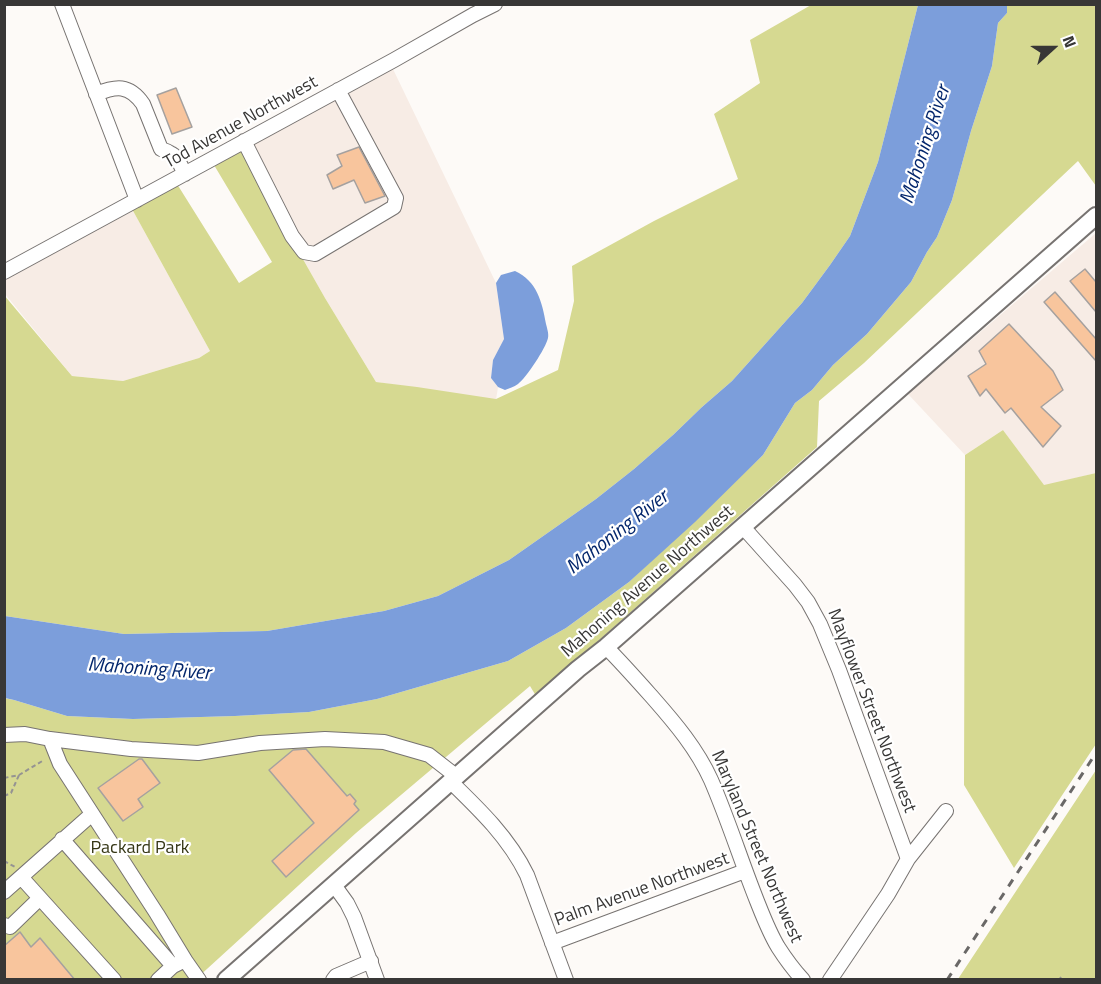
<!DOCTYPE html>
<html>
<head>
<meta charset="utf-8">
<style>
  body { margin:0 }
  #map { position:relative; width:1101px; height:984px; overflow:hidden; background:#fdfaf7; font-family:"Titillium Web",sans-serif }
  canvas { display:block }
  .frame { position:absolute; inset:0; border:6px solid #383736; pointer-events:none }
  .north { position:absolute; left:1023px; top:18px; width:60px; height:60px; -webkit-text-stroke:4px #fff; paint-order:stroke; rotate:69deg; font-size:16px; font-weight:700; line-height:24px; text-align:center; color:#383736 }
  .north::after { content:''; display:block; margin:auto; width:21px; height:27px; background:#383736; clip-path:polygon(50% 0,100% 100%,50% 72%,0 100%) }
</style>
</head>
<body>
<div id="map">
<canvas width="1101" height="984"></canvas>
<div class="frame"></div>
<div class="north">N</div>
</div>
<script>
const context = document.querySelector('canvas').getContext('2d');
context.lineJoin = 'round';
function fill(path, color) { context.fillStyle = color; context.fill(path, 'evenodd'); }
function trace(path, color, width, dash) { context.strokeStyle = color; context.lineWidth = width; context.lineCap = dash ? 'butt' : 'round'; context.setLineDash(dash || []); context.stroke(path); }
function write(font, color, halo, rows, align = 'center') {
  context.font = font + ' "Titillium Web",sans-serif'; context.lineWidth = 4.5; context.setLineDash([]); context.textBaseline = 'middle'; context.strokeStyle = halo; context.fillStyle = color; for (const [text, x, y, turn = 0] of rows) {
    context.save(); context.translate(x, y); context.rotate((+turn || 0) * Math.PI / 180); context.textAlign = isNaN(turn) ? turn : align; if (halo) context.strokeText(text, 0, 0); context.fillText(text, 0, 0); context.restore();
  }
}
fill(new Path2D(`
  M 392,67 L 496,283 L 504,339 L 493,360 L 491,378 L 498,387 L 496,400 L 376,382 L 325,298 L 241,150 Z
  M 132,209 L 210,351 L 199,358 L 123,381 L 72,376 L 5,294 L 4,279 Z
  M 1096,233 L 1096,473 L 1044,486 L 1003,430 L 965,455 L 908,394 Z`), '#f7ece5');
fill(new Path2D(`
  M 811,5 L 918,5 L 878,162 L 850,236 L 830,265 L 802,303 L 732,381 L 702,407 L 673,435 L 634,469 L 596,499 L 509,560 L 438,596 L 384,611 L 267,631 L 124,634 L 5,616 L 4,295 L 72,376 L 123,381 L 199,358 L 210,351 L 132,209 L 177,184 L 239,283 L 272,262 L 214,165 L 241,150 L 325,298 L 376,382 L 417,387 L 496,399 L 558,370 L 574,301 L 572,266 L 654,221 L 738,179 L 714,114 L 760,83 L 750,40 Z
  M 1007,5 L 1096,5 L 1096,186 L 1078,161 L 864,363 L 819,401 L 817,447 L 536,696 L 530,686 L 356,833 L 196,979 L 5,979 L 4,698 L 14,700 L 67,716 L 133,719 L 235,716 L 309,712 L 377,699 L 508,661 L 566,628 L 629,582 L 763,455 L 795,403 L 812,390 L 833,365 L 867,334 L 911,282 L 927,252 L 937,237 L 952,200 L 971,131 L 992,66 L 998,23 L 1007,13 Z
  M 1003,430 L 1044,485 L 1096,473 L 1096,744 L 1014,868 L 964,785 L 965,455 Z
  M 1096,770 L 1096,979 L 958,979 Z`), '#d6d991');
fill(new Path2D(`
  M 918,5 L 1007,5 L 1007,13 L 998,23 L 992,66 L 971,131 L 952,200 L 937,237 L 927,252 L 911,282 L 867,334 L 833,365 L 812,390 L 795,403 L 763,455 L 695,522 L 629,582 L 566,628 L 508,661 L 377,699 L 309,712 L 235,716 L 133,719 L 67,716 L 14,700 L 5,698 L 5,616 L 124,634 L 267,631 L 384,611 L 438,596 L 509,560 L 596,499 L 634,469 L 673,435 L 702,407 L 732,381 L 802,303 L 830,265 L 850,236 L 878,162 Z
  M 515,271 C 537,281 542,302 546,324 C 547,328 549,334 548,338 C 546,348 526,378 518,384 C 514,387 509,388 505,390 L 498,387 L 491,378 L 493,360 L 504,339 L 496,283 L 501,275 Z`), '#7c9edb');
const building = new Path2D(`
  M 176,88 L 192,127 L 172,134 L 157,95 Z
  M 359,147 L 385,196 L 365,203 L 354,180 L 333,189 L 327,175 L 342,166 L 337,155 Z
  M 1085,269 L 1096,282 L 1096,312 L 1070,281 Z
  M 1055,292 L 1096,339 L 1096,361 L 1044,302 Z
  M 1009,324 L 1053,371 L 1063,390 L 1041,407 L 1061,426 L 1043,447 L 1011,408 L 1005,413 L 986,389 L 980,396 L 968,376 L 986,364 L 979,351 Z
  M 306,749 L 347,796 L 350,794 L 356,801 L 354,804 L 359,810 L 286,877 L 272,861 L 314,823 L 269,770 L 293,750 Z
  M 139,759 L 142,759 L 160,783 L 138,799 L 143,807 L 123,821 L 98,788 Z
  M 20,932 L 31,947 L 40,938 L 75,980 L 4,980 L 4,946 Z`);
fill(building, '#f8c59d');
trace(building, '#a5a19f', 1.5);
const minor = new Path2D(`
  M 62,4 L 137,200
  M 96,94 C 116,86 129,84 143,104 L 161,149 C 164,150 167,151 170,153 C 178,156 181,167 185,174
  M 244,141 L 292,236 L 304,252 L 315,254 L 394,207 L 396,198 L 338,90
  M 4,272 L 394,60 L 473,15 L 495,4
  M 743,527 L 795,585 L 808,602 L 820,624 L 839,670 L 908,859
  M 606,647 C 622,663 637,680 653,698 C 675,723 697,749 711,780 C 728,819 741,861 757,901 C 763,916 769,932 778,947 C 785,958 793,969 803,980
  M 4,735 L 25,734 L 50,739 L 131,749 L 198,753 L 260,743 L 325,739 L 384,742 L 429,755 L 456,776
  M 50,739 L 60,764 L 157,914 L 185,960
  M 450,781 C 480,810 509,838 527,875 L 566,980
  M 62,839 L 173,966
  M 21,877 L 114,980
  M 334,885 L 347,903 L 354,917 L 377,980
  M 4,892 L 92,814
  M 4,925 L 10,927 L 40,898
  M 552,943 L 745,871
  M 158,980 L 173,966 L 185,960 L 199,980
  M 333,980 L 336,976 L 371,961
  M 830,980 L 888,894 L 908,859 L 946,811`);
const major = new Path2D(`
  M 226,980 L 578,669 L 606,647 L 1096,216`);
trace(minor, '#777371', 16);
trace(major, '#777371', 20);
trace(new Path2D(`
  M 4,778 L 19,775 L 44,760
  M 4,796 L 11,793 L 19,775
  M 4,861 L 15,867
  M 1059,980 L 1061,977`), '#959392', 2, [4.5, 3]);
trace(minor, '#fff', 14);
trace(major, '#fff', 16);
trace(new Path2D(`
  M 947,980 L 1096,753`), '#6a6867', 3, [8, 8]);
write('18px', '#383736', '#fff', [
  ["Tod Avenue Northwest",241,123,-29],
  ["Mahoning Avenue Northwest",648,582,-41],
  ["Mayflower Street Northwest",871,711,69],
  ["Maryland Street Northwest",756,847,67],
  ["Palm Avenue Northwest",642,890,-20]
]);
write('18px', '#353615', '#fff', [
  ["Packard Park",140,849]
]);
write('italic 20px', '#03266c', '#fff', [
  ["Mahoning River",926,145,-72],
  ["Mahoning River",618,533,-38],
  ["Mahoning River",149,670,4]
]);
</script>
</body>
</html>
